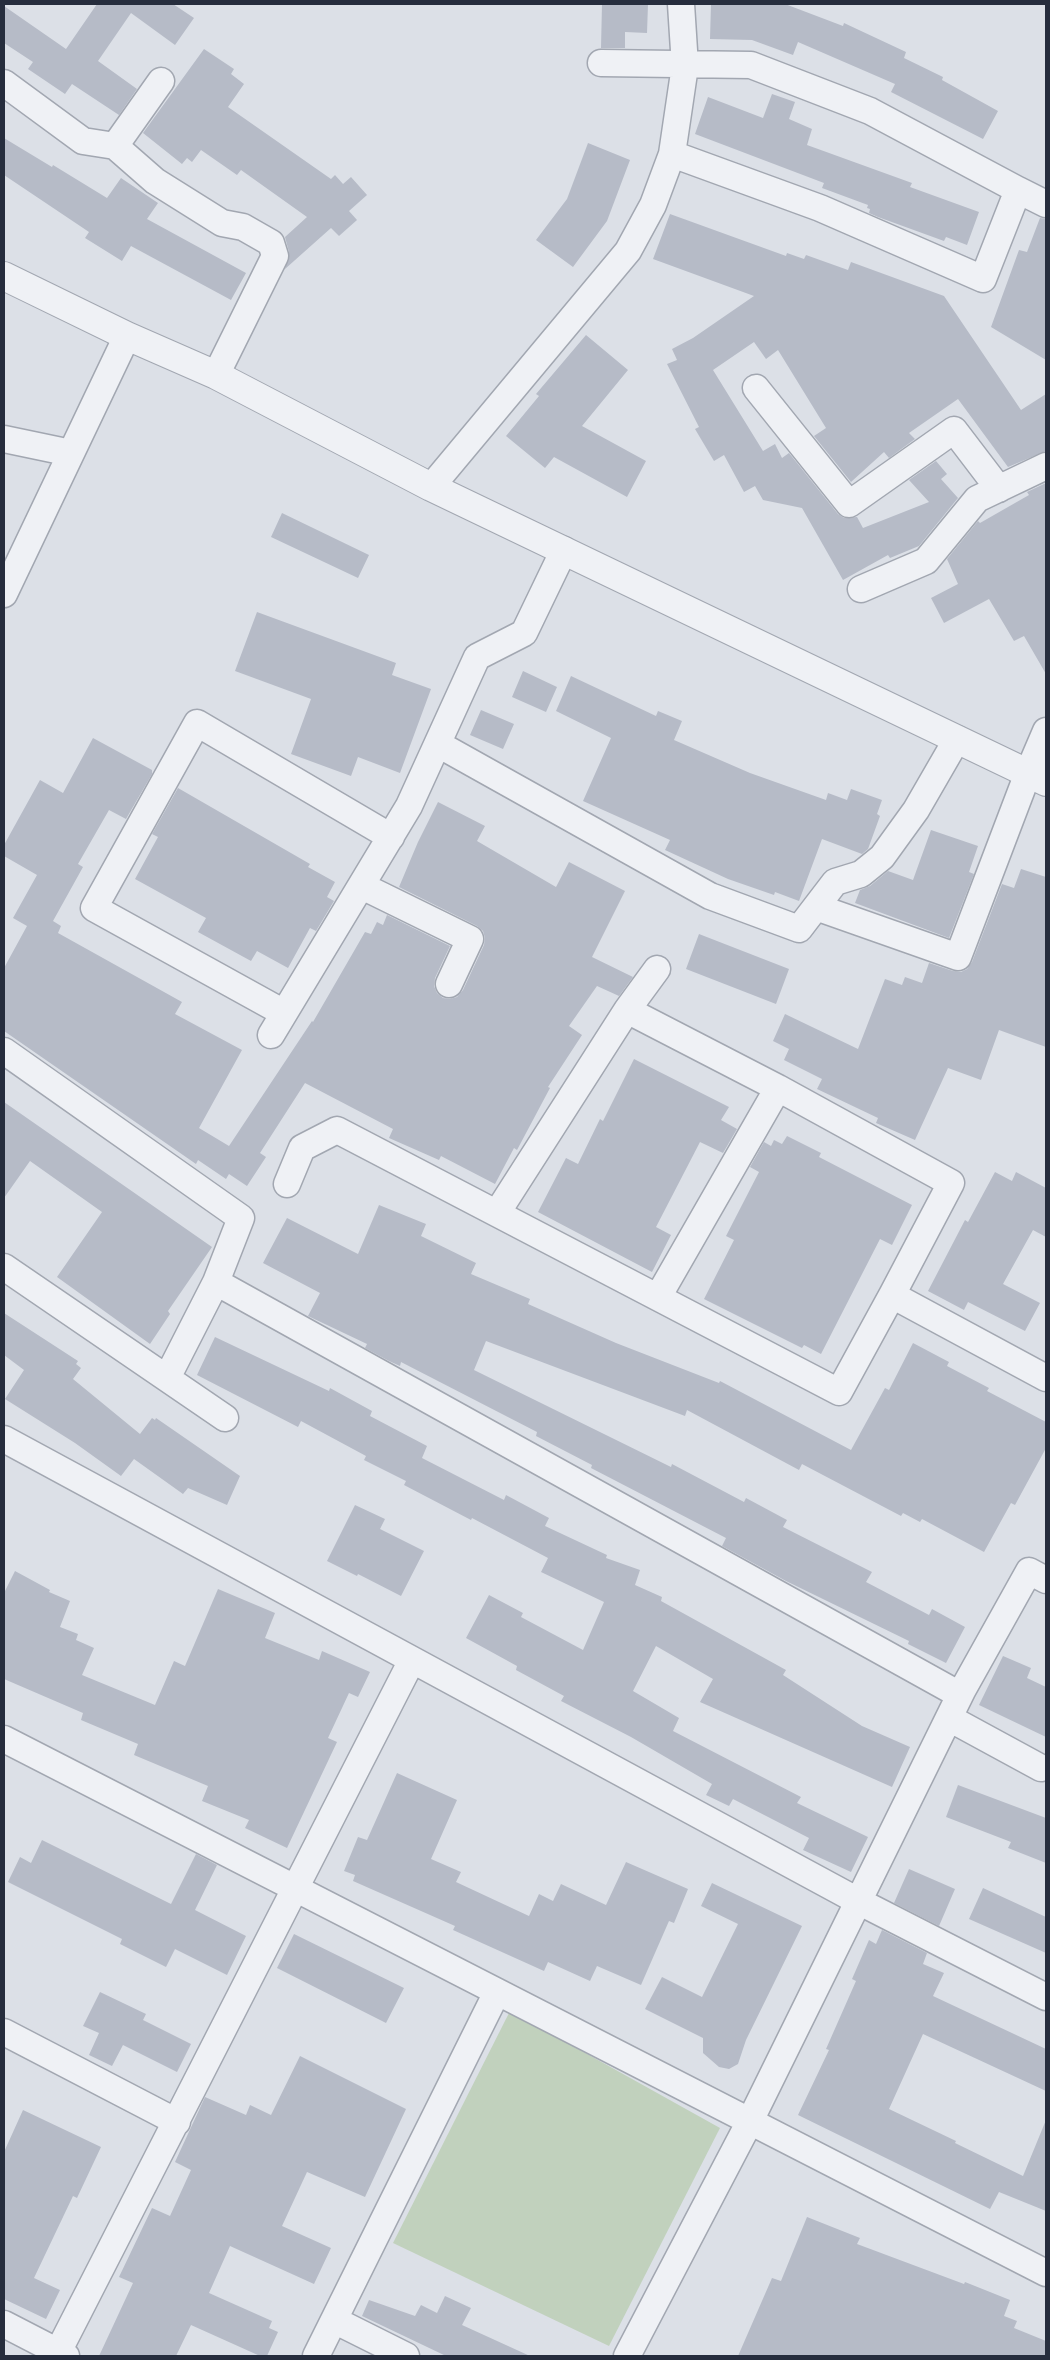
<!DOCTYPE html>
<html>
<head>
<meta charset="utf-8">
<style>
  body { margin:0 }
  #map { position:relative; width:1050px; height:2360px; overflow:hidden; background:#dce0e7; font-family:Lato,sans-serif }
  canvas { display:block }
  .frame { position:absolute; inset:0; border:5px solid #262d3d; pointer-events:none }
</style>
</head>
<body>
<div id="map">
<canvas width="1050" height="2360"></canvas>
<div class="frame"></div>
</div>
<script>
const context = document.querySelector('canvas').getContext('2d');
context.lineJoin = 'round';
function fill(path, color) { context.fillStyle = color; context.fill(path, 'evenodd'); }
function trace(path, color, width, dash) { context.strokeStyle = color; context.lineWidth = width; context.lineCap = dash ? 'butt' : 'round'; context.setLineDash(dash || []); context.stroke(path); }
fill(new Path2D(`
  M 510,2011 L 720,2128 L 609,2346 L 393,2243 Z`), '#c1d1bd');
fill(new Path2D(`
  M 97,4 L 173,4 L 194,18 L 175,45 L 131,13 L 98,61 L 137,89 L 119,115 L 72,84 L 65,94 L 28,69 L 33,62 L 4,43 L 4,6 L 66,49 Z
  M 602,4 L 648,4 L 647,33 L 625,32 L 625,48 L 601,48 Z
  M 711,4 L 785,4 L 843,26 L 844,23 L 906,52 L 904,58 L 943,77 L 942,80 L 998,111 L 983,139 L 891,92 L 895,84 L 798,42 L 793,55 L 752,40 L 710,39 Z
  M 204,49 L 234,69 L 231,74 L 244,84 L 228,107 L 331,179 L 335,175 L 343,184 L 351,177 L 367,195 L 349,211 L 357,220 L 339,236 L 331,228 L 285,269 L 289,252 L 285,237 L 307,217 L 241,170 L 237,175 L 201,150 L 192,162 L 187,158 L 182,164 L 143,133 Z
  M 772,94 L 795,102 L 789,119 L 812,129 L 807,145 L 912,183 L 910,187 L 979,212 L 967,245 L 946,237 L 944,241 L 878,217 L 869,213 L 870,209 L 867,208 L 868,205 L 822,188 L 824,183 L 695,134 L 708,97 L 763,118 Z
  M 4,138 L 52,167 L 53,165 L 107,198 L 121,178 L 158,203 L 147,219 L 246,273 L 231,300 L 131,246 L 122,261 L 85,238 L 89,232 L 4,175 Z
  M 588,143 L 630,160 L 607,221 L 573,267 L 536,240 L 567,199 Z
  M 670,214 L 786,256 L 787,253 L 804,259 L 806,255 L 848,270 L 851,262 L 944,296 L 1021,410 L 1046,394 L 1046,451 L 1008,467 L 958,399 L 909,433 L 915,439 L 889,458 L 884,452 L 851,482 L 814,436 L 826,428 L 778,350 L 766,359 L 754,342 L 713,370 L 763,451 L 775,444 L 782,458 L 789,453 L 838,514 L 844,518 L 857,517 L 863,528 L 929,502 L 909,480 L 936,461 L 947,474 L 941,479 L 958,498 L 919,546 L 890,558 L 888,555 L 843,580 L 802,508 L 763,500 L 755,486 L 744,492 L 724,455 L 714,461 L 695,429 L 699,427 L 667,364 L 677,360 L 672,349 L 693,338 L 754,296 L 653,259 Z
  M 1040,218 L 1046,219 L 1046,360 L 991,327 L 1019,250 L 1027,252 Z
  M 586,335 L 628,370 L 582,426 L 646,461 L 627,497 L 554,457 L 545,468 L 506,436 L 539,396 L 536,394 Z
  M 1046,483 L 1046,674 L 1024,636 L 1014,641 L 989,599 L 944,623 L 931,598 L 958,584 L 947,559 L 978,521 L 980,523 L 1029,495 L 1027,492 Z
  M 282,513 L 369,555 L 358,578 L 271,537 Z
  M 257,612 L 396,663 L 392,675 L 431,689 L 400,773 L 358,757 L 351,776 L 291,754 L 311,699 L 235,671 Z
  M 523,671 L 557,687 L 546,712 L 512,697 Z
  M 571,676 L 656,716 L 658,711 L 682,721 L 674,740 L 750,773 L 826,800 L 828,793 L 847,800 L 851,789 L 882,800 L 877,814 L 880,816 L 868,849 L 862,854 L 822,839 L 799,901 L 775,892 L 774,895 L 728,879 L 665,850 L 670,840 L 583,801 L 611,738 L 556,711 Z
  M 481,710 L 514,724 L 503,749 L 470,735 Z
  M 93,738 L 152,770 L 152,774 L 126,819 L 109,810 L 78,864 L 83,867 L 53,921 L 61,926 L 58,933 L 182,1002 L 175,1014 L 242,1050 L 199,1128 L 229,1146 L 312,1021 L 313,1022 L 365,932 L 371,934 L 377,922 L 383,925 L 387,915 L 450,946 L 435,978 L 434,986 L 437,993 L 443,998 L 450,999 L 457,997 L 463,990 L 484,945 L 485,938 L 483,931 L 477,926 L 399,887 L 418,842 L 438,802 L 485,826 L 477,841 L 556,887 L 569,862 L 625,891 L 592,957 L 633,977 L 619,996 L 597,986 L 569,1026 L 582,1035 L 548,1087 L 550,1088 L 517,1150 L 514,1148 L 495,1184 L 441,1156 L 439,1160 L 389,1138 L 393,1129 L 305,1083 L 260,1153 L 266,1157 L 247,1186 L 229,1174 L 226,1179 L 198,1160 L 196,1164 L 4,1031 L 4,968 L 27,926 L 13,918 L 37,875 L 4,856 L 4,845 L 40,780 L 63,793 Z
  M 178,788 L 310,864 L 308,867 L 335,882 L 327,897 L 334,901 L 316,931 L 310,928 L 288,968 L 257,951 L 251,961 L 198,932 L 206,918 L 135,879 L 158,837 L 152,834 Z
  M 931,830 L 978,846 L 969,872 L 974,874 L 949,938 L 855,903 L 860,890 L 870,886 L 888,871 L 913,880 Z
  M 1021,869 L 1046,877 L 1046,1047 L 999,1030 L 981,1080 L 948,1068 L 915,1140 L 876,1123 L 878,1118 L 817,1089 L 822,1079 L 784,1060 L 789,1049 L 773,1041 L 785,1014 L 858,1049 L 885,979 L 902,985 L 905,977 L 922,983 L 929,963 L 953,971 L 961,972 L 967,969 L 972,962 L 1002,884 L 1014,888 Z
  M 699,934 L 789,969 L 776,1004 L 686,969 Z
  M 634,1059 L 729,1107 L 721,1120 L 737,1129 L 723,1153 L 700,1142 L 656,1227 L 671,1235 L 652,1272 L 538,1212 L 566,1158 L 578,1164 L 600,1119 L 603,1121 Z
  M 4,1102 L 212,1247 L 168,1311 L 170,1314 L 150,1344 L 57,1277 L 102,1212 L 30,1161 L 4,1198 Z
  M 787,1136 L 821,1153 L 819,1157 L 912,1205 L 892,1245 L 880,1239 L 821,1354 L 804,1345 L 802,1348 L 704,1299 L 734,1240 L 726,1236 L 759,1172 L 750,1167 L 764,1142 L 771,1146 L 774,1140 L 782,1144 Z
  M 995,1172 L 1012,1181 L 1016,1172 L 1046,1188 L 1046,1237 L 1033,1230 L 1003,1284 L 1040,1303 L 1025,1331 L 968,1302 L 964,1310 L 928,1291 L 965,1220 L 968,1222 Z
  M 379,1205 L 426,1224 L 421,1236 L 476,1263 L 471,1274 L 530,1299 L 528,1304 L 616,1343 L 719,1383 L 720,1381 L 851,1450 L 885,1388 L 889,1390 L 913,1343 L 949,1362 L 947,1366 L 989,1388 L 987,1391 L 1046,1422 L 1046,1448 L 1015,1505 L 1011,1503 L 984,1552 L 922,1519 L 920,1522 L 903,1513 L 901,1516 L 802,1464 L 799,1470 L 687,1410 L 685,1416 L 486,1341 L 474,1370 L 671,1467 L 672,1464 L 744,1502 L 746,1498 L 787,1520 L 783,1527 L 872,1572 L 866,1582 L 929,1615 L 932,1609 L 965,1627 L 946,1663 L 908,1644 L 909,1641 L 786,1581 L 722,1546 L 726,1538 L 591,1468 L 592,1465 L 536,1436 L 537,1432 L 401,1362 L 400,1366 L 389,1361 L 365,1348 L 367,1344 L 308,1316 L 320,1293 L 263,1263 L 287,1218 L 358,1254 Z
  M 4,1313 L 78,1361 L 76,1364 L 81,1368 L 73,1379 L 140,1434 L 152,1418 L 155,1420 L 156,1418 L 240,1476 L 227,1505 L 188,1488 L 183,1494 L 134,1459 L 121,1476 L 75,1443 L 5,1399 L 24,1370 L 4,1355 Z
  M 215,1337 L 329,1391 L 330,1388 L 372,1411 L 370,1416 L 427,1446 L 422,1458 L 504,1500 L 506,1495 L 549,1518 L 545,1526 L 607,1555 L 606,1558 L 640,1570 L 635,1585 L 662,1597 L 661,1601 L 786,1670 L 783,1675 L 862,1726 L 910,1747 L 892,1787 L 700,1702 L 713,1679 L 656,1646 L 633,1691 L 679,1718 L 673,1731 L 801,1797 L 797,1803 L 868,1837 L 851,1872 L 803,1850 L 809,1838 L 733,1799 L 729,1806 L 706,1795 L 712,1784 L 631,1737 L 561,1701 L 564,1696 L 516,1670 L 517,1666 L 466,1638 L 489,1595 L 523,1613 L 521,1617 L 583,1650 L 604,1602 L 541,1572 L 548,1558 L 472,1518 L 471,1520 L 404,1485 L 406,1481 L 364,1460 L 366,1456 L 301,1421 L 298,1427 L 197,1375 Z
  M 355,1505 L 385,1519 L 380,1529 L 424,1551 L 401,1596 L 358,1574 L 357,1576 L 327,1561 Z
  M 15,1571 L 50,1590 L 49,1592 L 70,1601 L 60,1627 L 78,1634 L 76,1640 L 94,1648 L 82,1675 L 155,1705 L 174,1661 L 185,1666 L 218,1589 L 275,1613 L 265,1638 L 319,1660 L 322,1651 L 370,1672 L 358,1697 L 349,1693 L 328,1738 L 337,1742 L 287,1848 L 245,1828 L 249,1820 L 202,1801 L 208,1786 L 134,1755 L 138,1744 L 81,1720 L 83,1713 L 4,1679 L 4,1593 Z
  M 1003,1656 L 1031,1668 L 1027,1678 L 1046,1687 L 1046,1737 L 979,1705 Z
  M 397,1773 L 457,1800 L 431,1859 L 461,1872 L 456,1882 L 529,1916 L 539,1894 L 553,1901 L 561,1884 L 606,1905 L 626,1862 L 688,1889 L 674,1923 L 669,1921 L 641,1985 L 597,1966 L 590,1981 L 548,1962 L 544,1971 L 453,1930 L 455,1926 L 353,1881 L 355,1875 L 344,1871 L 358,1837 L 367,1840 Z
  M 958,1785 L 1046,1818 L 1046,1863 L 1008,1848 L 1011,1842 L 946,1817 Z
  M 42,1840 L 171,1904 L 196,1854 L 217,1865 L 195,1910 L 246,1936 L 227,1975 L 175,1949 L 166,1967 L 120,1944 L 122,1939 L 8,1882 L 20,1857 L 31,1863 Z
  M 909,1869 L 955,1889 L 939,1926 L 894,1903 Z
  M 712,1883 L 802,1926 L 746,2040 L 738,2064 L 729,2069 L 719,2067 L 703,2053 L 703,2038 L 645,2009 L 662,1977 L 702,1997 L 738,1924 L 701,1906 Z
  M 983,1888 L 1046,1917 L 1046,1953 L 969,1919 Z
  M 882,1930 L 927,1953 L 923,1964 L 944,1973 L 933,1996 L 1046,2049 L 1046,2091 L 923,2034 L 889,2109 L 956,2141 L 955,2143 L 1023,2176 L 1046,2120 L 1046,2211 L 999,2192 L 990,2209 L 798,2115 L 829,2050 L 826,2049 L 856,1981 L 852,1979 L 869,1940 L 876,1944 Z
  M 294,1934 L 404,1988 L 386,2023 L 277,1968 Z
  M 100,1992 L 146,2014 L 143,2020 L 191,2044 L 177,2072 L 123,2045 L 112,2066 L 89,2055 L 99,2033 L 83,2026 Z
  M 300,2056 L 406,2109 L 365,2197 L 307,2172 L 282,2226 L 331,2248 L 314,2284 L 230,2246 L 209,2293 L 272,2321 L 269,2328 L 278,2332 L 267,2356 L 260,2356 L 191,2325 L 176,2356 L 99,2356 L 133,2283 L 119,2277 L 152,2208 L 170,2216 L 191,2170 L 175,2162 L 205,2097 L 246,2115 L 250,2105 L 271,2115 Z
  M 23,2110 L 101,2147 L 77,2198 L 73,2196 L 34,2278 L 60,2290 L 46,2319 L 4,2299 L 4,2152 Z
  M 807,2217 L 860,2238 L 857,2244 L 964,2284 L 965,2282 L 1010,2300 L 1004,2316 L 1017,2321 L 1014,2328 L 1046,2341 L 1046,2356 L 738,2356 L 772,2278 L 781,2281 Z
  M 445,2296 L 471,2308 L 462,2325 L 530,2356 L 446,2356 L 362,2316 L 369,2300 L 415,2316 L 421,2305 L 437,2313 Z`), '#b6bbc7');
const minor = new Path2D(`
  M 601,63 L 751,65 L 870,111 L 1018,190 L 983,279 L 820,208 L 672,154
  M 4,83 L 83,141 L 115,146 L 155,181 L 222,223 L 243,227 L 271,243 L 275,256 L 216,375
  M 115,146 L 161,81
  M 1018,190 L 1046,204
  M 756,388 L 849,504 L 954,430 L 999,489
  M 4,439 L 71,453
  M 431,487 L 628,251 L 653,205 L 672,154 L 685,66 L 681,4
  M 861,589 L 926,561 L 977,499 L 1046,466
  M 4,594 L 127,336
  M 438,744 L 710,896 L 799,929 L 835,882 L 861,874 L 882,857 L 916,810 L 957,739
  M 362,886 L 470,939 L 449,984
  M 816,907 L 958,957 L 1028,773 L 1046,731
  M 627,1010 L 657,969
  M 284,1013 L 94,908 L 197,723 L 391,837
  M 271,1035 L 409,806 L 477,657 L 524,633 L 564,550
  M 4,1051 L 241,1218 L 216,1282 L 167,1378
  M 287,1184 L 302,1148 L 337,1130 L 839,1392 L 892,1295 L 1046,1378
  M 497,1213 L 627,1010 L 778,1088 L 951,1183 L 892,1295
  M 4,1267 L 225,1418
  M 216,1282 L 960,1695
  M 658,1297 L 778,1088
  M 4,1439 L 858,1901 L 1046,1997
  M 949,1718 L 1041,1768
  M 4,1739 L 1046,2273
  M 4,2032 L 177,2122
  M 334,2320 L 406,2356
  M 4,2324 L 66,2356
  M 58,2352 L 412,1660
  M 316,2356 L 497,1992
  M 627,2356 L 750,2121 L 962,1691 L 1029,1571 L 1046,1580`);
const tertiary = new Path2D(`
  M 4,276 L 127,336 L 216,375 L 431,487 L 1046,782`);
trace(minor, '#a2a7b1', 29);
trace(tertiary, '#a2a7b1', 30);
trace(minor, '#eff1f5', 26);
trace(tertiary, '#eff1f5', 28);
</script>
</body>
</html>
